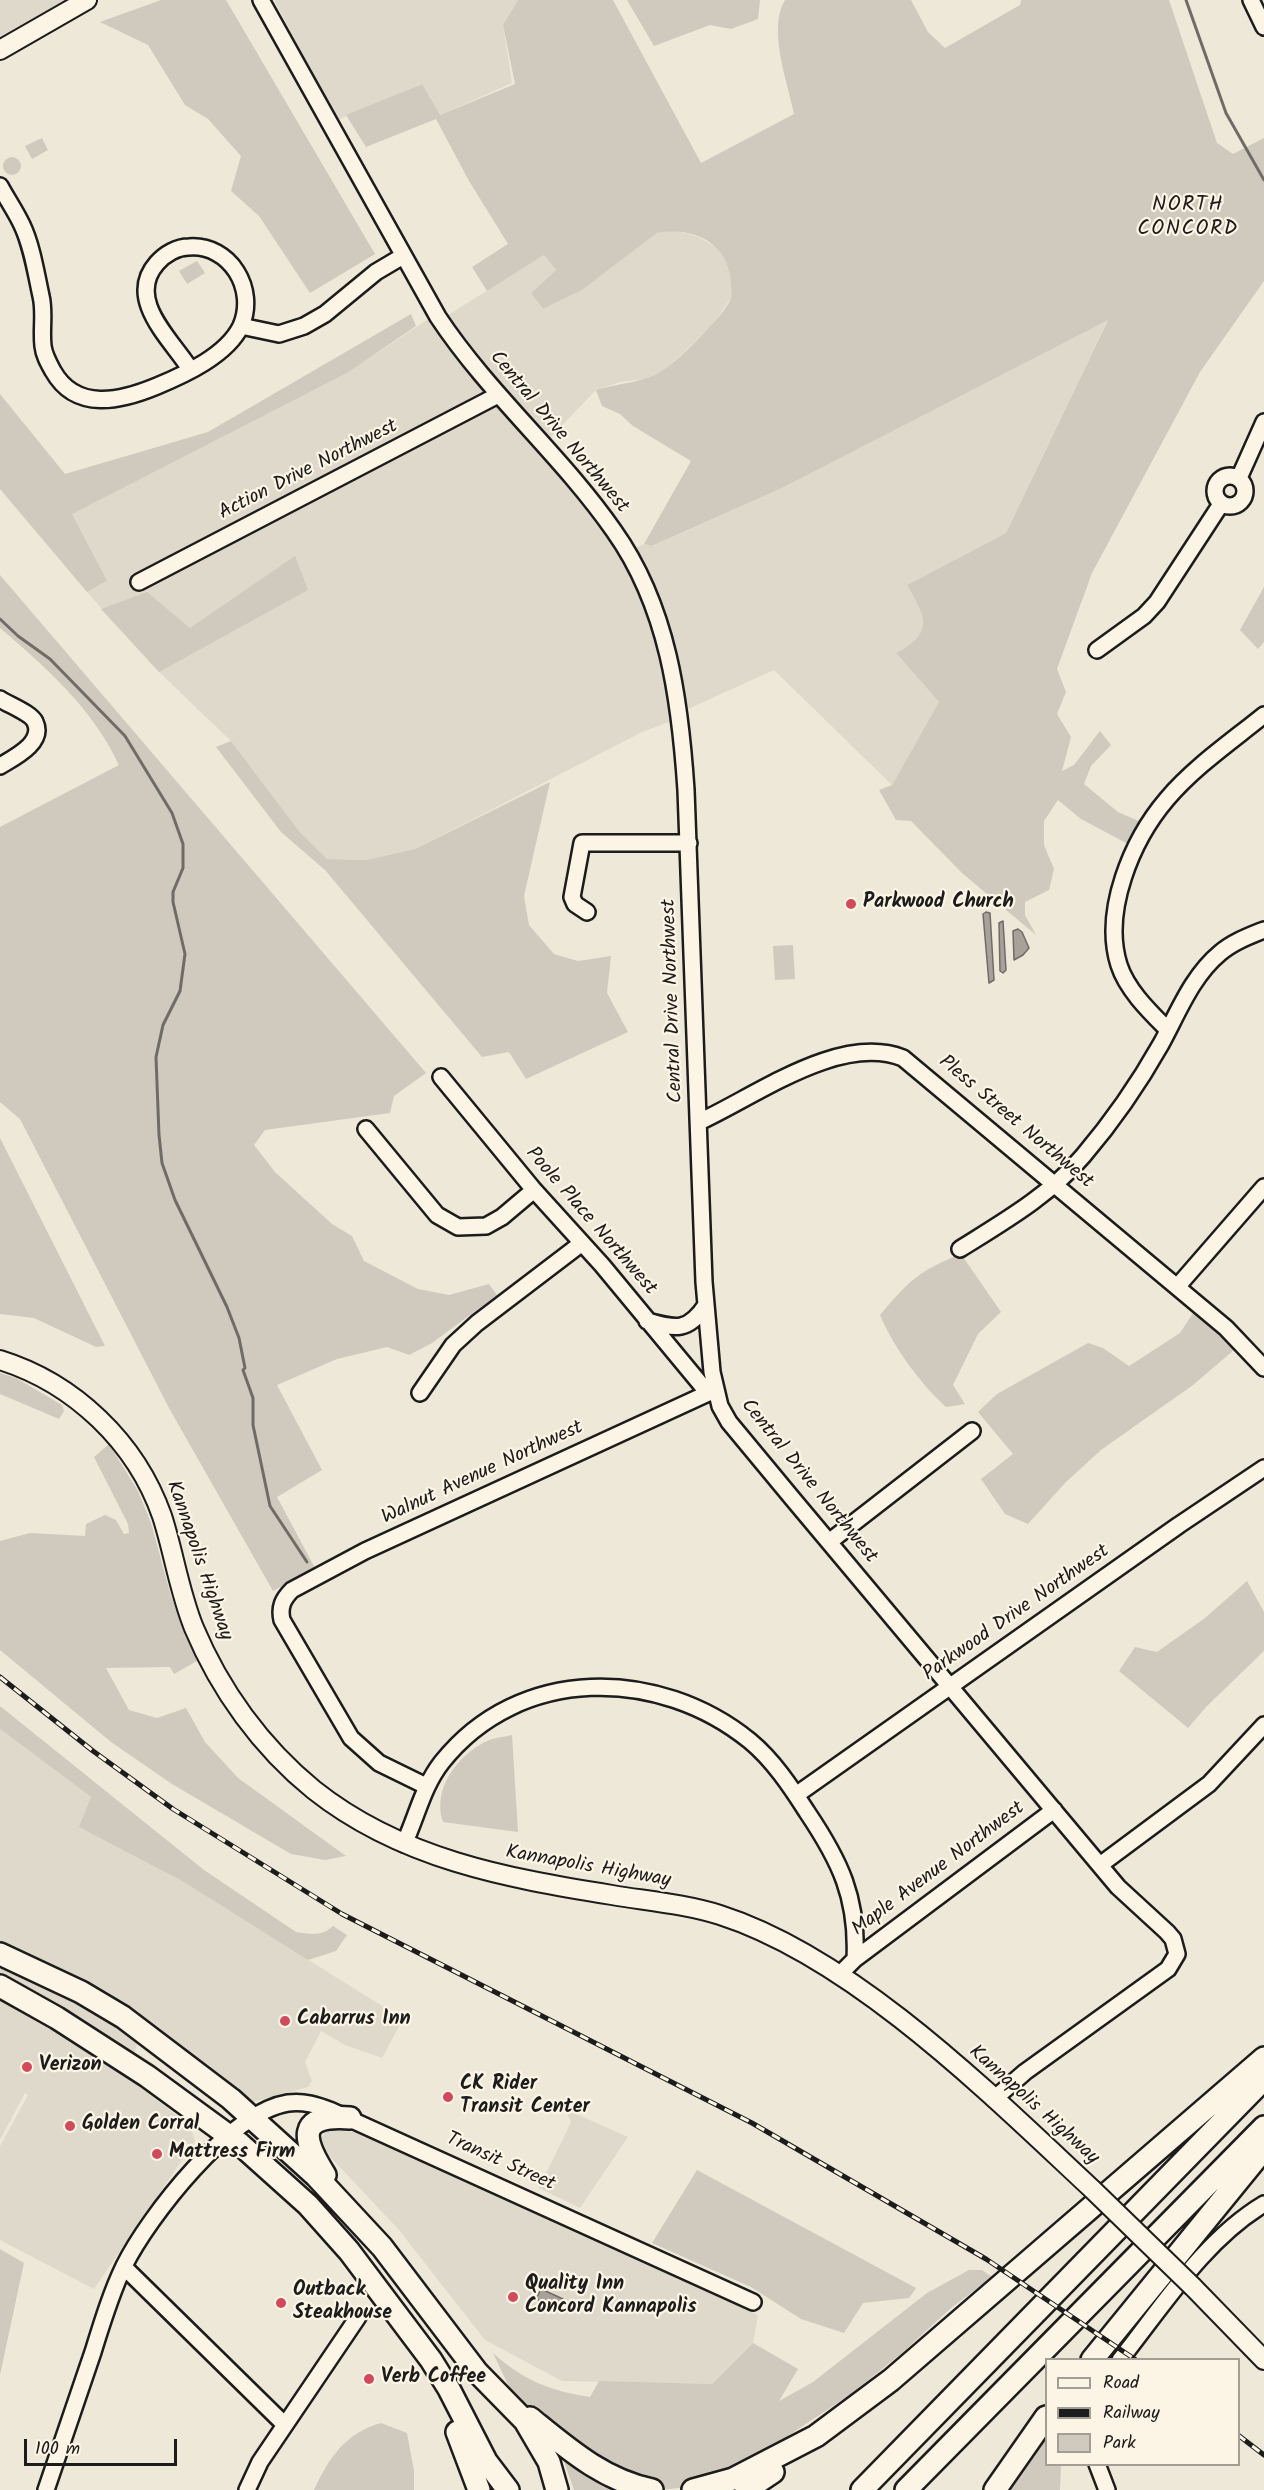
<!DOCTYPE html>
<html>
<head>
<meta charset="utf-8">
<style>
  body { margin:0 }
  #map { position:relative; width:1264px; height:2490px; overflow:hidden; background:#eee8d9; font-family:Kalam,sans-serif }
  canvas { display:block }
  .legend { position:absolute; left:1045px; top:2358px; width:195px; height:108px; box-sizing:border-box; background:#fcf5e5; border:2px solid #a29e95; margin:0; padding:8px 10px; list-style:none; font-size:18px; color:#1c1c1c }
  .legend li { display:flex; align-items:center; gap:12px; height:30px }
  .legend b { width:30px; border:2px solid #a29e95 }
  .scale { position:absolute; left:24px; top:2439px; width:153px; height:27px; box-sizing:border-box; border:3px solid #1c1c1c; border-top:0; padding-left:8px; font-size:18px; line-height:21px; white-space:nowrap; color:#1c1c1c; -webkit-text-stroke:4px #fcf5e5; paint-order:stroke }
</style>
</head>
<body>
<div id="map">
<canvas width="1264" height="2490"></canvas>
<ul class="legend">
<li><b style="height:8px;background:#fcf5e5"></b>Road</li>
<li><b style="height:8px;background:#1c1c1c"></b>Railway</li>
<li><b style="height:16px;background:#cfcabd"></b>Park</li>
</ul>
<div class="scale">100 m</div>
</div>
<script>
const context = document.querySelector('canvas').getContext('2d');
context.lineJoin = 'round';
function fill(path, color) { context.fillStyle = color; context.fill(path, 'evenodd'); }
function trace(path, color, width, dash) { context.strokeStyle = color; context.lineWidth = width; context.lineCap = dash ? 'butt' : 'round'; context.setLineDash(dash || []); context.stroke(path); }
function write(font, color, halo, rows, align = 'center') {
  context.font = font + ' Kalam,sans-serif'; context.lineWidth = 4.5; context.setLineDash([]); context.textBaseline = 'middle'; context.strokeStyle = halo; context.fillStyle = color; for (const [text, x, y, turn = 0] of rows) {
    context.save(); context.translate(x, y); context.rotate((+turn || 0) * Math.PI / 180); context.textAlign = isNaN(turn) ? turn : align; if (halo) context.strokeText(text, 0, 0); context.fillText(text, 0, 0); context.restore();
  }
}
fill(new Path2D(`
  M 0,0 L 78,0 L 0,44 Z
  M 274,0 L 518,0 L 503,25 L 512,83 L 440,115 L 421,84 L 337,120 Z
  M 672,230 L 696,236 L 723,251 L 731,271 L 731,298 L 710,328 L 663,371 L 645,379 L 620,382 L 596,390 L 548,440 L 502,392 L 445,317 L 544,255 L 556,270 L 531,293 L 543,309 L 582,290 L 657,233 Z
  M 430,318 L 499,409 L 598,519 L 628,567 L 659,647 L 674,720 L 642,732 L 415,849 L 366,860 L 327,859 L 299,831 L 231,741 L 159,672 L 87,592 L 106,582 L 71,514 L 349,372 Z
  M 1108,319 L 1006,533 L 907,585 L 924,615 L 923,632 L 911,644 L 896,653 L 939,702 L 892,785 L 774,670 L 688,709 L 669,628 L 634,549 L 644,544 L 653,546 L 782,488 Z
  M 0,1729 L 91,1797 L 80,1827 L 182,1881 L 403,2019 L 382,2058 L 345,2045 L 321,2031 L 305,2062 L 312,2081 L 308,2087 L 253,2102 L 143,2022 L 128,2077 L 190,2126 L 195,2141 L 94,2289 L 0,2240 L 0,2146 L 28,2095 L 25,2093 L 0,2140 Z
  M 565,2109 L 628,2137 L 580,2208 L 539,2188 L 571,2122 Z
  M 327,2130 L 355,2132 L 417,2156 L 758,2315 L 753,2343 L 712,2384 L 562,2381 L 485,2340 L 399,2230 L 320,2146 L 319,2141 Z`), '#ded9cb');
fill(new Path2D(`
  M 161,0 L 226,0 L 375,254 L 310,293 L 259,216 L 231,191 L 241,156 L 208,119 L 185,105 L 148,45 L 100,22 Z
  M 518,0 L 613,0 L 701,163 L 794,114 C 788,83 767,29 785,0 L 911,0 L 928,32 L 945,48 L 1020,5 L 1021,0 L 1169,0 L 1217,143 L 1233,154 L 1264,138 L 1264,281 L 1200,372 L 1092,573 L 1057,669 L 1066,692 L 1057,714 L 1071,737 L 1062,771 L 1074,765 L 1100,731 L 1111,745 L 1091,766 L 1084,784 L 1118,812 L 1141,822 L 1128,844 L 1081,819 L 1058,800 L 1044,821 L 1044,845 L 1054,869 L 1049,890 L 1025,902 L 1025,915 L 1036,935 L 962,873 L 911,821 L 896,820 L 879,790 L 892,785 L 939,702 L 896,653 C 935,632 926,618 907,585 L 1006,533 L 1108,320 L 782,488 L 652,546 L 644,544 L 691,461 L 633,426 L 620,414 L 602,406 L 596,390 C 618,383 643,383 662,371 C 677,362 726,314 731,298 C 732,295 731,288 731,284 C 730,244 694,226 657,233 L 582,290 L 543,309 L 531,293 L 556,270 L 544,255 L 487,291 L 472,267 L 508,244 L 469,181 L 436,119 L 366,147 L 346,115 L 422,84 L 440,115 L 515,84 L 503,25 Z
  M 627,0 L 760,0 L 758,19 L 731,29 L 710,25 L 654,46 Z
  M 42,138 L 48,150 L 32,159 L 25,146 Z
  M3 166a9 9 0 1 1 18 0a9 9 0 1 1-18 0Z
  M 197,261 L 205,273 L 187,284 L 179,271 Z
  M 411,314 L 416,326 L 349,372 L 72,514 L 107,581 L 87,592 L 0,489 L 0,394 L 65,474 L 208,432 Z
  M 295,556 L 308,590 L 159,672 L 101,609 L 147,592 L 190,628 Z
  M 0,575 L 426,1073 L 394,1096 L 390,1113 L 265,1130 L 254,1145 L 275,1172 L 332,1224 L 352,1236 L 364,1261 L 418,1289 L 449,1295 L 489,1284 L 497,1295 L 432,1343 L 409,1355 L 387,1347 L 337,1359 L 277,1385 L 322,1470 L 277,1497 L 315,1568 L 273,1591 L 169,1408 L 20,1119 L 0,1102 L 0,827 L 119,765 C 93,709 47,668 0,628 Z
  M 1264,587 L 1264,642 L 1258,649 L 1240,630 Z
  M 231,741 L 299,831 L 327,859 L 366,860 L 415,849 L 550,782 L 524,896 L 529,925 L 554,954 L 578,961 L 611,956 L 607,993 L 628,1032 L 526,1079 L 509,1052 L 482,1057 L 325,870 L 281,832 L 216,747 Z
  M 793,945 L 795,979 L 775,980 L 773,946 Z
  M 0,1138 L 105,1346 L 96,1347 L 34,1318 L 0,1314 Z
  M 961,1254 L 1001,1312 L 978,1334 L 953,1385 L 965,1404 L 946,1407 C 920,1383 894,1348 880,1315 C 909,1281 918,1271 961,1254 Z
  M 1193,1313 L 1235,1349 L 1193,1385 L 1101,1450 L 1066,1482 L 1028,1524 L 1005,1514 L 981,1479 L 1013,1454 L 978,1412 L 997,1394 L 1088,1343 L 1103,1348 L 1129,1366 L 1180,1333 Z
  M 0,1373 L 16,1378 L 62,1405 L 64,1411 L 59,1419 L 0,1394 Z
  M 109,1444 L 138,1491 L 151,1523 L 171,1596 L 197,1661 L 174,1674 L 170,1667 L 106,1668 L 129,1710 L 157,1718 L 186,1708 L 205,1742 L 238,1778 L 346,1856 L 325,1860 L 291,1854 L 172,1784 L 111,1742 L 0,1650 L 0,1541 L 30,1533 L 85,1536 L 86,1524 L 105,1515 L 116,1520 L 124,1534 L 129,1533 L 128,1524 L 94,1457 Z
  M 1247,1581 L 1264,1612 L 1264,1651 L 1206,1707 L 1188,1728 L 1119,1671 L 1135,1647 L 1157,1652 L 1205,1618 Z
  M 0,1706 L 204,1870 L 296,1932 C 310,1934 322,1937 333,1926 L 347,1935 L 336,1951 L 308,1960 L 182,1881 L 79,1827 L 91,1797 L 0,1729 Z
  M 512,1735 L 518,1832 L 443,1822 C 432,1790 456,1757 485,1742 C 492,1738 504,1737 512,1735 Z
  M 697,2170 L 916,2288 L 909,2298 L 863,2303 L 844,2333 L 801,2319 L 751,2287 L 652,2243 Z
  M 0,2249 L 24,2263 L 0,2375 Z
  M 969,2270 L 982,2270 L 992,2277 L 951,2308 L 902,2353 L 851,2394 L 735,2471 L 693,2486 L 670,2489 L 654,2490 L 625,2483 L 535,2414 L 510,2389 L 493,2353 C 523,2380 550,2391 590,2397 L 599,2381 L 712,2384 L 753,2343 L 798,2369 L 779,2401 L 813,2382 L 927,2293 Z
  M 381,2423 L 407,2433 L 414,2471 L 414,2490 L 314,2490 C 329,2458 345,2433 381,2423 Z
  M 1046,2424 L 1046,2464 L 1061,2465 L 1060,2490 L 1003,2490 Z
  M 566,2460 L 618,2490 L 574,2490 L 564,2461 Z`), '#cfcabd');
const water = new Path2D(`
  M 986,912 L 990,913 L 994,980 L 989,983 L 983,914 Z
  M 1003,921 L 1006,970 L 1003,973 L 1000,971 L 999,923 Z
  M 1018,929 L 1022,932 L 1029,948 L 1023,955 L 1014,960 L 1013,931 Z
  M 541,2289 L 563,2299 L 558,2309 L 536,2299 Z`);
fill(water, '#a7a299');
trace(water, '#6f6c67', 1.5);
trace(new Path2D(`
  M 1186,0 L 1226,113 L 1264,180
  M 0,619 L 18,636 L 50,659 L 125,736 L 172,813 L 183,844 L 183,868 L 173,892 L 173,902 L 185,954 L 180,991 L 163,1025 L 156,1057 L 159,1135 L 162,1163 L 175,1200 L 227,1307 L 239,1338 L 245,1368 L 243,1370 L 253,1398 L 253,1425 L 270,1506 L 307,1562`), '#6f6c67', 3);
const minor = new Path2D(`
  M 261,0 L 438,317 C 489,394 561,455 614,531 C 668,607 680,700 686,790 L 704,1282 L 712,1372 L 720,1406 L 729,1422 L 792,1498 L 1118,1887 L 1167,1932 L 1173,1939 L 1177,1954 L 1168,1969 L 1025,2072 L 994,2099
  M 1251,0 L 1264,27
  M 0,186 C 7,199 16,212 22,225 C 32,246 36,273 41,296 C 45,312 41,329 43,346 C 44,355 48,362 53,371 C 76,412 121,401 157,386 C 186,374 227,355 241,326 C 257,289 230,244 189,247 C 177,247 165,254 157,263 C 125,299 171,339 190,369
  M 241,326 L 279,334 L 304,326 L 325,314 L 376,272 L 403,256
  M1215 491a15 15 0 1 1 30 0a15 15 0 1 1-30 0Z
  M 1239,478 L 1264,422
  M 139,582 L 498,395
  M 1097,650 L 1144,616 L 1157,602 L 1221,504
  M 0,699 C 9,705 31,713 35,722 C 45,743 13,758 0,766
  M 587,912 L 575,904 L 572,897 L 582,843 L 689,843
  M 1168,1030 C 1150,1012 1127,990 1119,965 C 1102,911 1132,840 1167,799 C 1194,767 1232,741 1264,715
  M 441,1077 L 534,1190 L 602,1265 L 708,1393
  M 699,1122 C 756,1096 840,1033 903,1058 L 1226,1328 L 1264,1368
  M 366,1129 L 437,1215 L 458,1227 L 486,1226 L 502,1217 L 534,1190
  M 960,1249 C 1003,1222 1050,1195 1083,1156 C 1112,1122 1139,1083 1161,1044 C 1178,1013 1192,976 1220,953 C 1233,942 1249,936 1264,930
  M 1177,1287 L 1264,1187
  M 647,1321 C 676,1329 688,1332 706,1305
  M 420,1393 L 453,1345 L 477,1323 L 582,1243
  M 829,1542 L 972,1431
  M 426,1786 L 379,1763 L 351,1738 L 282,1620 C 279,1607 283,1599 292,1590 L 365,1551 L 715,1390
  M 796,1795 L 1179,1525 L 1264,1468
  M 404,1844 C 417,1816 423,1786 442,1762 C 519,1665 659,1667 750,1741 C 773,1760 791,1787 807,1812 C 840,1861 858,1898 855,1959
  M 1100,1865 L 1209,1784 L 1264,1725
  M 839,1975 L 855,1959 L 1054,1810
  M 124,2267 L 285,2425
  M 1120,2360 C 1163,2306 1204,2240 1264,2204
  M 1097,2464 L 1107,2490
  M 46,2490 C 62,2444 77,2398 93,2352 C 102,2323 111,2293 124,2266 C 149,2216 230,2112 288,2103 C 304,2101 317,2105 332,2111 L 753,2302
  M 247,2490 L 260,2462 L 358,2317`);
const major = new Path2D(`
  M 0,50 L 87,0
  M 0,1360 C 74,1383 136,1442 162,1516 C 174,1553 179,1591 194,1628 C 220,1690 261,1747 314,1790 C 401,1859 506,1878 612,1895 C 648,1901 685,1904 720,1915 C 854,1958 990,2094 1092,2189
  M 1193,2287 L 1264,2360`);
const highway = new Path2D(`
  M 0,1954 L 81,1992 L 123,2017 L 231,2099 L 316,2176 L 382,2247 L 477,2372 L 525,2421 L 549,2462 L 557,2490
  M 0,1986 L 57,2018 L 147,2076 L 240,2144 L 308,2205 L 349,2251 L 431,2360 L 449,2389 L 486,2461 L 508,2490
  M 325,2175 C 303,2140 295,2114 350,2118
  M 1092,2360 L 1264,2149
  M 530,2418 C 567,2448 603,2480 652,2490
  M 457,2432 L 479,2490
  M 693,2490 L 733,2479 L 816,2436 L 891,2380 L 1264,2058
  M 746,2490 L 773,2472
  M 862,2490 L 1264,2079
  M 906,2490 L 1264,2127
  M 995,2490 L 1046,2417`);
trace(minor, '#1c1c1c', 20);
trace(major, '#1c1c1c', 22);
trace(highway, '#1c1c1c', 26);
trace(minor, '#fcf5e5', 15);
trace(major, '#fcf5e5', 18);
trace(highway, '#fcf5e5', 21);
const rail = new Path2D(`
  M 0,1677 L 93,1751 L 173,1809 L 342,1914 L 752,2123 L 986,2259 L 1136,2360
  M 1238,2435 L 1264,2455`);
trace(rail, '#1c1c1c', 5);
trace(rail, '#fcf5e5', 3, [9]);
const majorBridge = new Path2D(`
  M 1092,2189 L 1193,2287`);
trace(majorBridge, '#1c1c1c', 22, []);
trace(majorBridge, '#fcf5e5', 18);
for (const [x, y, r, color] of [
  [851,904,6,"#d1495b"],
  [285,2021,6,"#d1495b"],
  [27,2067,6,"#d1495b"],
  [448,2097,6,"#d1495b"],
  [70,2126,6,"#d1495b"],
  [157,2154,6,"#d1495b"],
  [513,2297,6,"#d1495b"],
  [281,2303,6,"#d1495b"],
  [369,2379,6,"#d1495b"]
]) { const dot = new Path2D(); dot.arc(x, y, r, 0, 2 * Math.PI); context.fillStyle = color; context.fill(dot); trace(dot, '#fcf5e5', 2); }
write('20px', '#1c1c1c', '#fcf5e5', [
  ["Central Drive Northwest",558,433,50],
  ["Action Drive Northwest",309,471,-27],
  ["Central Drive Northwest",674,1001,-92],
  ["Pless Street Northwest",1015,1123,40],
  ["Poole Place Northwest",590,1222,49],
  ["Walnut Avenue Northwest",483,1474,-25],
  ["Central Drive Northwest",808,1482,51],
  ["Kannapolis Highway",198,1561,71],
  ["Parkwood Drive Northwest",1017,1614,-35],
  ["Kannapolis Highway",588,1868,10],
  ["Maple Avenue Northwest",939,1870,-37],
  ["Kannapolis Highway",1033,2106,42],
  ["Transit Street",500,2163,24]
]);
write('bold 20px', '#1c1c1c', '#fcf5e5', [
  ["Parkwood Church",863,904],
  ["Cabarrus Inn",297,2021],
  ["Verizon",39,2067],
  ["CK Rider",460,2086],
  ["Transit Center",460,2109],
  ["Golden Corral",82,2126],
  ["Mattress Firm",169,2154],
  ["Quality Inn",525,2286],
  ["Concord Kannapolis",525,2309],
  ["Outback",293,2292],
  ["Steakhouse",293,2315],
  ["Verb Coffee",381,2379]
], 'left');
context.letterSpacing = '1.5px';
write('21px', '#1c1c1c', '#fcf5e5', [
  ["NORTH",1188,206],
  ["CONCORD",1188,230]
]);
context.letterSpacing = '0px';
</script>
</body>
</html>
